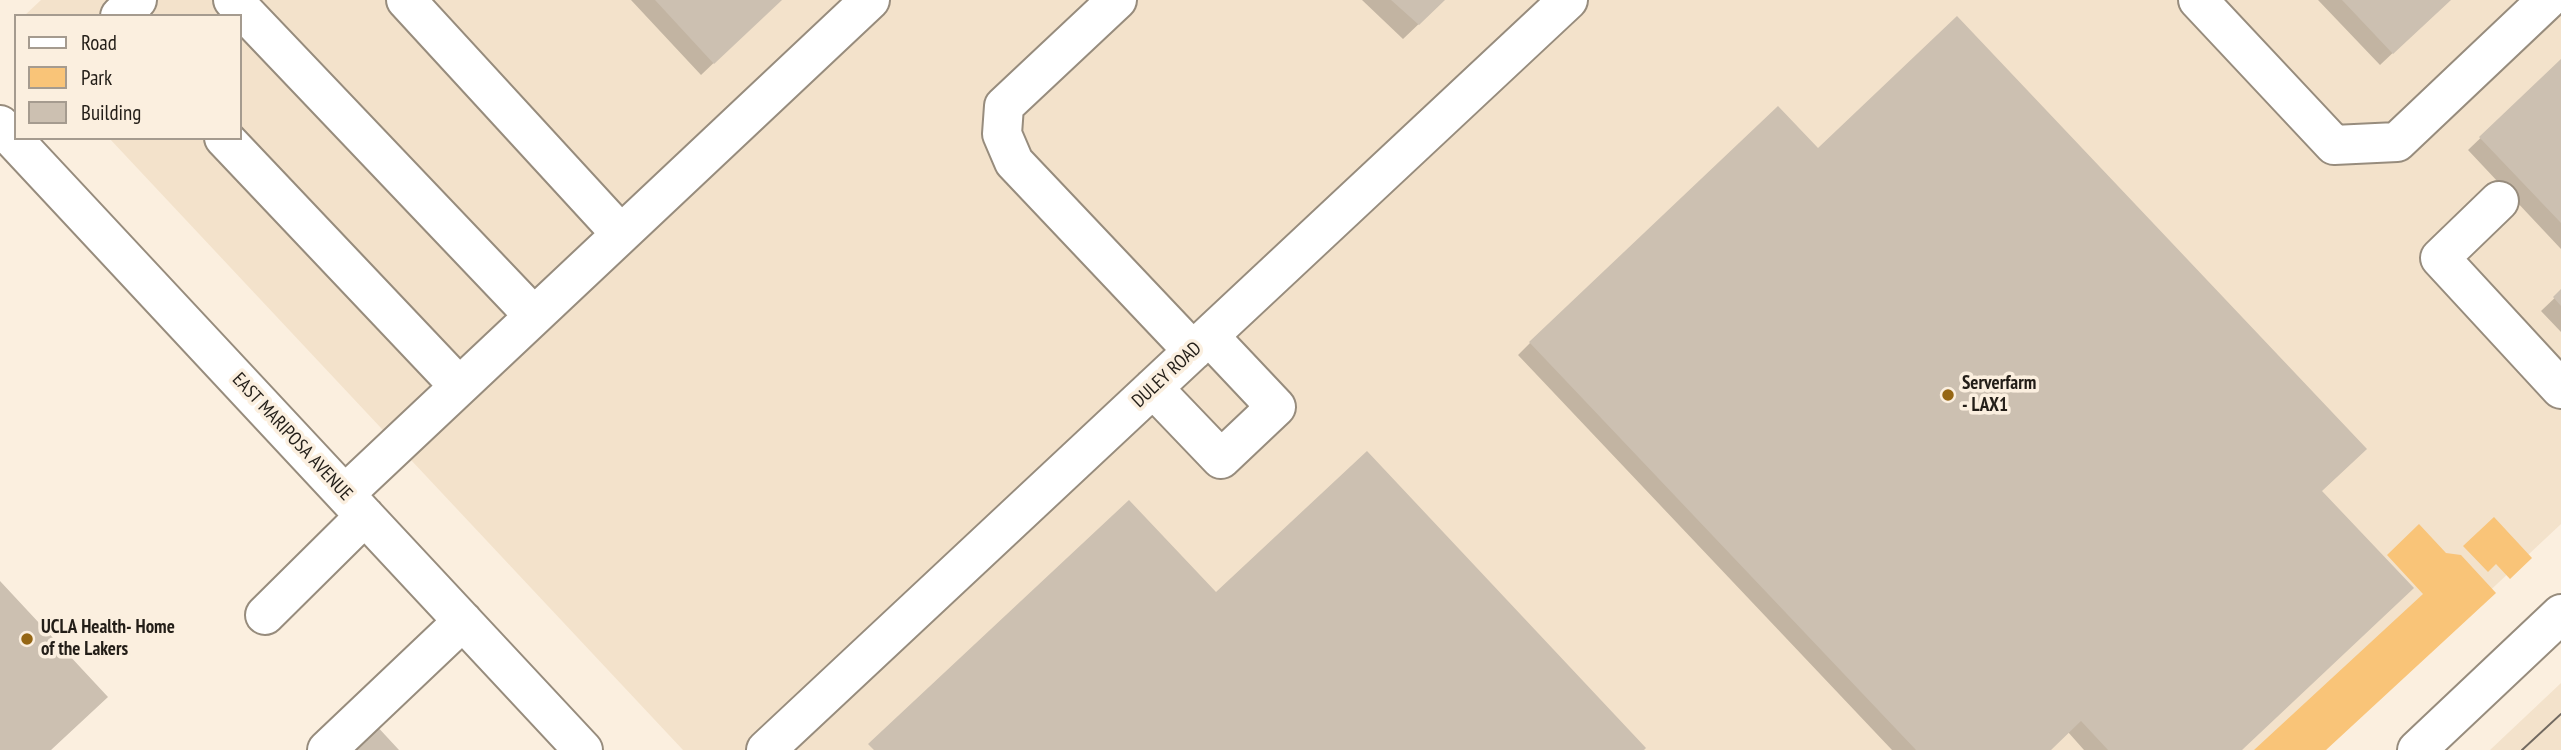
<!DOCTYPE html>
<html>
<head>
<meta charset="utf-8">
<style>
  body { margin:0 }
  #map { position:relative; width:2561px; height:750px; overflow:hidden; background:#fbefdf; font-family:"PT Sans Narrow",sans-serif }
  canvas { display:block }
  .legend { position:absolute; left:14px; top:14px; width:228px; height:126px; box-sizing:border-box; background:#fbefdf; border:2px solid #a59b8f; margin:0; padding:9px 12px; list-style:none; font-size:21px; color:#231e18 }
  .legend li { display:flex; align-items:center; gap:14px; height:35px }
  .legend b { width:35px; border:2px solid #a59b8f }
</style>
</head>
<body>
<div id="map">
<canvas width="2561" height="750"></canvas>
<ul class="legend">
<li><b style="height:9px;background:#fff"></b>Road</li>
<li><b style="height:19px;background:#f9c478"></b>Park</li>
<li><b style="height:19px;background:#ccc0b1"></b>Building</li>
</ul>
</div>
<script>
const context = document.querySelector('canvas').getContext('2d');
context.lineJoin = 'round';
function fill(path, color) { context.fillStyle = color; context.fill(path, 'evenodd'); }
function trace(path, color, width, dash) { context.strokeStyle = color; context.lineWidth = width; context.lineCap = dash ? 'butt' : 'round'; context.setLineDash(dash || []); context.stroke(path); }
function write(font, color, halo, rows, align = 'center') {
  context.font = font + ' "PT Sans Narrow",sans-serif'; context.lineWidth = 7; context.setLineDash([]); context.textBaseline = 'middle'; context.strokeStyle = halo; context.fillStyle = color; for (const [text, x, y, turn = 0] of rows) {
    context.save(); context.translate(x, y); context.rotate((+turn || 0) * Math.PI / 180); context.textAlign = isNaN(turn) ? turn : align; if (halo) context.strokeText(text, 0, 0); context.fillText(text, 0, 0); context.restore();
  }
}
fill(new Path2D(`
  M 41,0 L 2561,0 L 2561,524 L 2320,750 L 683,750 L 109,138 L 240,138 L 240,16 L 24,16 Z
  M 2561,683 L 2561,750 L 2490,750 Z`), '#f3e2cb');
fill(new Path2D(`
  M 2494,517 L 2532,558 L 2510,579 L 2496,564 L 2488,572 L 2463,546 Z
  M 2419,524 L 2446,553 L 2461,555 L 2496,593 L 2326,750 L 2254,750 L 2423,594 L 2387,555 Z`), '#f9c478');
fill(new Path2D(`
  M 631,0 L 780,0 L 701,75 Z
  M 1362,0 L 1444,0 L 1403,39 Z
  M 2318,0 L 2449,0 L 2380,65 Z
  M 2561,61 L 2561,249 L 2468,150 Z
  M 1818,150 L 2320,492 L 2240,750 L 2084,750 L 2068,732 L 2049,750 L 1892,750 L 1518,355 L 1530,343 Z
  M 2561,292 L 2561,332 L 2541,311 Z`), '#0003');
fill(new Path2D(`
  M 655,0 L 782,0 L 714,64 Z
  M 1391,0 L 1445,0 L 1419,25 Z
  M 2342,0 L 2451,0 L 2393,54 Z
  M 1957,16 L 2367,449 L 2322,491 L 2414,588 L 2242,750 L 2108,750 L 2081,721 L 2051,750 L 1916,750 L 1529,342 L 1778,106 L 1818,148 Z
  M 2561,59 L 2561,223 L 2479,137 Z
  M 2561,289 L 2561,306 L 2553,297 Z
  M 1367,451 L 1646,748 L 1644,750 L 874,750 L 868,744 L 1129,500 L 1216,592 Z
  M 0,581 L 108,697 L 51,750 L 0,750 Z
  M 374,723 L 399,750 L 345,750 Z`), '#ccc0b1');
const minor = new Path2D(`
  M 233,0 L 534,316
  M 406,0 L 621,234
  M 1117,0 L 1004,106 L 1002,134 L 1014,162 L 1193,351
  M 2198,0 L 2334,145 L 2397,142 L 2547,0
  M 120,16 L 137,0
  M 0,125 L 583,750
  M 224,138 L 459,386
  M 2499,201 L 2440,258 L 2561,389
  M 1153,388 L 1221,459 L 1276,407 L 1209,336
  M 345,494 L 870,0
  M 265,615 L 365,516
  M 327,750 L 463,621
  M 766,750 L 1568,0
  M 2417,750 L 2561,614`);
trace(minor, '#978c7d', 42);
trace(minor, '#fff', 38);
trace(new Path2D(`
  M 2522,750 L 2561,714`), '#716960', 2);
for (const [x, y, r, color] of [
  [1948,395,7,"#956614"],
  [27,639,7,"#956614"]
]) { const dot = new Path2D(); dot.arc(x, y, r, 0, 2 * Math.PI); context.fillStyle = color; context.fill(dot); trace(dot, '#fbefdf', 2.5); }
write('19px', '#231e18', '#fbefdf', [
  ["DULEY ROAD",1167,375,-43],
  ["EAST MARIPOSA AVENUE",292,437,47]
]);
write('bold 19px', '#231e18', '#fbefdf', [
  ["Serverfarm",1962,384],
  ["- LAX1",1962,406],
  ["UCLA Health- Home",41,628],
  ["of the Lakers",41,650]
], 'left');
</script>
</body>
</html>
